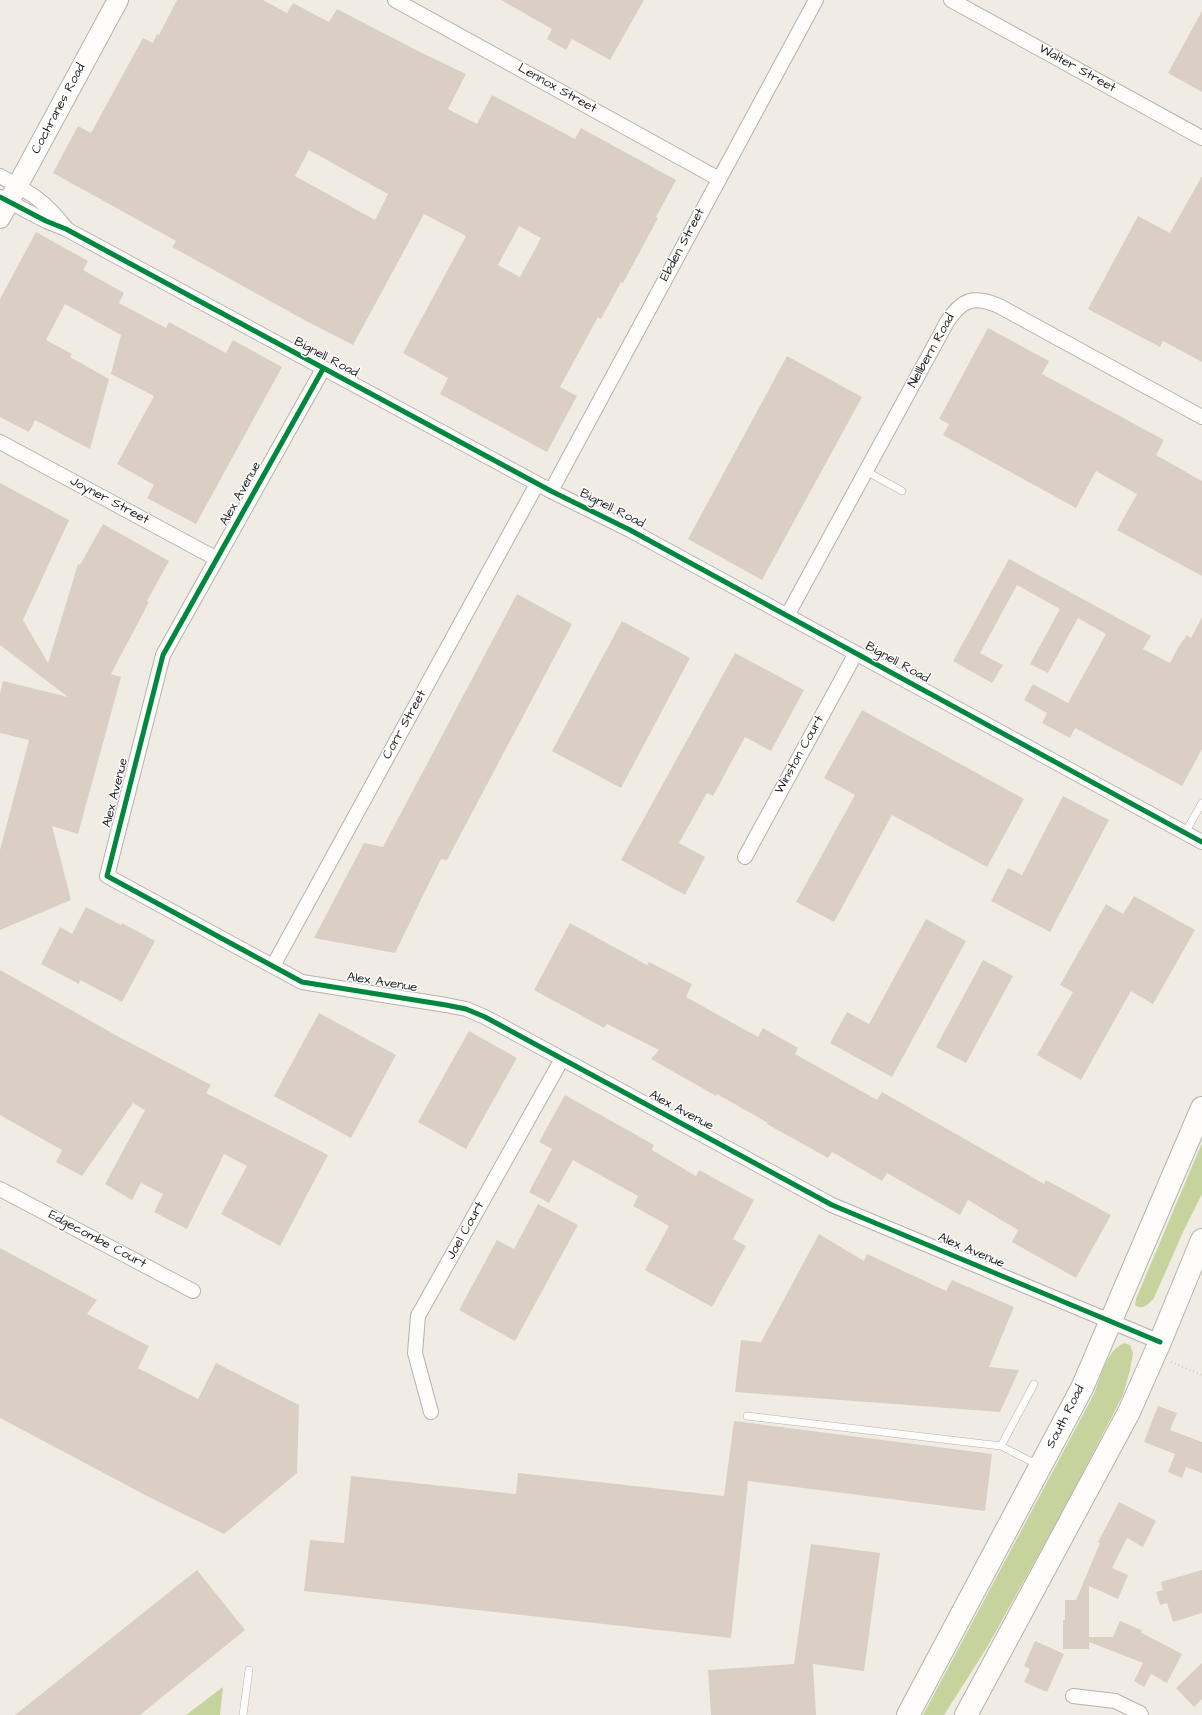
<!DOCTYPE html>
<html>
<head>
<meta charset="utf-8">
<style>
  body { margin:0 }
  canvas { display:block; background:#f0ece3 }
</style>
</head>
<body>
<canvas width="1202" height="1715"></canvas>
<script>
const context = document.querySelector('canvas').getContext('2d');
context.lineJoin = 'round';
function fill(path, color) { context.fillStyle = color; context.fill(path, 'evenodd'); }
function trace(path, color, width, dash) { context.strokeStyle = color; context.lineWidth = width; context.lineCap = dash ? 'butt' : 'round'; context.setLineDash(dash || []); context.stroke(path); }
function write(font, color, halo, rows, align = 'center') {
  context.font = font + ' "Architects Daughter",sans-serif'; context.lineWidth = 3; context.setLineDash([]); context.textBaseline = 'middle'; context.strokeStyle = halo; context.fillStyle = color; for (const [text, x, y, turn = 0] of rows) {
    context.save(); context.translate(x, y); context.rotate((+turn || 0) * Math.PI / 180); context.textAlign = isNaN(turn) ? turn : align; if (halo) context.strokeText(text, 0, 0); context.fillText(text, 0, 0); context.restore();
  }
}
fill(new Path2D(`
  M 1202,1143 L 1202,1194 L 1183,1232 L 1154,1298 C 1149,1304 1142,1311 1135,1305 L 1136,1299 Z
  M 1124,1343 L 1130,1345 L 1133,1353 L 1130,1370 L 1123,1395 L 1065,1507 L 986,1649 L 944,1715 L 923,1715 L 1094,1394 C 1101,1377 1106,1351 1124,1343 Z
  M 223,1687 L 220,1715 L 186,1715 Z`), '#c7d39d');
fill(new Path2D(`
  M 177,0 L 263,0 L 287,13 L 293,3 L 329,22 L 337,9 L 420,52 L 466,74 L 448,109 L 477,124 L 492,95 L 575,139 L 581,128 L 676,180 L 656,217 L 658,218 L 623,283 L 621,282 L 601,319 L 598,317 L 560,387 L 577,396 L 547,452 L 440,394 L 448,378 L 403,353 L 466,236 L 424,214 L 353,345 L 310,323 L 172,247 L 176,241 L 53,173 L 78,126 L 91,133 L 143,38 L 153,43 L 157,34 L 159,35 ZM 309,150 L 388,194 L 375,220 L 295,176 ZM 519,226 L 541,238 L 520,277 L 498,265 Z
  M 501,0 L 644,0 L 610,60 L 572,39 L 566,50 L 547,39 L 552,29 Z
  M 1202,11 L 1202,92 L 1168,73 Z
  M 1202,176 L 1202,362 L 1163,341 L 1160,347 L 1088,309 L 1138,216 L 1170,233 Z
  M 36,232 L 88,261 L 83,270 L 124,293 L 119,303 L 166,328 L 169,322 L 226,353 L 233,340 L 282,367 L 196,524 L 147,498 L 154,485 L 117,464 L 154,396 L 111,374 L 121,335 L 65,304 L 46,340 L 72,354 L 70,357 L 109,379 L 90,449 L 35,420 L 29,432 L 0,417 L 0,299 Z
  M 988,328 L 1049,361 L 1042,374 L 1164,440 L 1156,455 L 1202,481 L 1202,576 L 1117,530 L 1137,494 L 1096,471 L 1076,508 L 943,435 L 949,424 L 939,419 Z
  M 787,356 L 862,397 L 762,580 L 688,539 Z
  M 0,483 L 69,520 L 23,620 L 48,663 L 78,564 L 80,565 L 103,524 L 169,561 L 147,601 L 149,602 L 111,674 L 121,677 L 78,834 L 52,826 L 71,900 L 0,930 L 0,850 L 29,740 L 0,733 L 0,694 L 3,681 L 68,697 L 0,645 Z
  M 1009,559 L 1151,636 L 1143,649 L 1170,663 L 1179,646 L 1187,635 L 1191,638 L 1202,617 L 1202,749 L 1182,786 L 1075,728 L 1070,738 L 1042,723 L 1047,713 L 1024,700 L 1033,684 L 1068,703 L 1106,634 L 1078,618 L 1048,673 L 1030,664 L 1060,609 L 1017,585 L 980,653 L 1003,665 L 992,683 L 953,661 Z
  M 517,594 L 572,624 L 447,860 L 441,859 L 395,953 L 314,938 L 364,843 L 383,847 Z
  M 622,621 L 690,658 L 621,788 L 552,751 Z
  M 735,653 L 804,690 L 771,751 L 745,737 L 713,796 L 707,793 L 679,843 L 705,857 L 685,895 L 621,860 Z
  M 862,710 L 1024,799 L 987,867 L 892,815 L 834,922 L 796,902 L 855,795 L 824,778 Z
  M 1063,796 L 1109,820 L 1050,932 L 991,901 L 1008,868 L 1022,875 Z
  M 1134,896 L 1195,930 L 1153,1004 L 1131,991 L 1081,1080 L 1037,1055 L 1073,992 L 1060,985 L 1106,904 L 1123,914 Z
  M 86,907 L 121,925 L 122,923 L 155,941 L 122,1002 L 80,980 L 79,984 L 41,964 L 60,927 L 72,934 Z
  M 926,919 L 966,941 L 892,1077 L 830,1043 L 847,1012 L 869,1024 Z
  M 570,923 L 647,965 L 649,962 L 692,984 L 686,997 L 758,1037 L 763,1028 L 798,1048 L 795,1054 L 877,1100 L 882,1092 L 1044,1184 L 1046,1180 L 1111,1215 L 1076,1278 L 1012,1242 L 1018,1230 L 968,1200 L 960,1215 L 887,1173 L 882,1181 L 832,1152 L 828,1158 L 767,1124 L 768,1123 L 717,1094 L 716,1096 L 651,1059 L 659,1050 L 607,1024 L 604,1028 L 534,990 Z
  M 983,960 L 1013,976 L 966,1063 L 936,1047 Z
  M 0,970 L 119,1037 L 211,1085 L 206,1093 L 328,1155 L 280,1246 L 221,1214 L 247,1166 L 224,1154 L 187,1229 L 154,1212 L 163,1194 L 141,1183 L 132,1200 L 105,1184 L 145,1110 L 133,1103 L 82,1176 L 56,1162 L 62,1150 L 0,1115 Z
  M 319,1013 L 396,1055 L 351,1138 L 274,1096 Z
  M 469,1031 L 517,1058 L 466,1149 L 418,1122 Z
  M 565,1095 L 654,1145 L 652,1150 L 696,1176 L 699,1170 L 754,1200 L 733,1239 L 746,1246 L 712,1307 L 645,1270 L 669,1226 L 633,1206 L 638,1196 L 573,1160 L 549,1203 L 529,1192 L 552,1149 L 539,1142 Z
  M 538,1204 L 578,1225 L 515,1341 L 459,1310 L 497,1240 L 514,1249 Z
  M 819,1234 L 864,1261 L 867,1254 L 946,1291 L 952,1280 L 1014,1307 L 989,1367 L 1019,1370 L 1000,1412 L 735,1392 L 741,1340 L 761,1342 Z
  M 0,1248 L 97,1300 L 87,1314 L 149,1346 L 138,1368 L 198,1399 L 216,1363 L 299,1405 L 297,1473 L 224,1534 L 147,1496 L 0,1418 Z
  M 1158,1406 L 1177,1413 L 1170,1430 L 1202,1442 L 1202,1473 L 1186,1467 L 1182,1478 L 1168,1472 L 1175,1454 L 1144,1442 Z
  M 734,1421 L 992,1454 L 985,1511 L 748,1481 L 731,1638 L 304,1591 L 310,1540 L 344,1543 L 351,1476 L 516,1494 L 518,1473 L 724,1496 Z
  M 1119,1502 L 1156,1521 L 1143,1547 L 1127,1538 L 1112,1568 L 1128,1575 L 1118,1599 L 1089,1586 L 1089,1637 L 1113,1637 L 1120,1621 L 1143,1631 L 1140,1632 L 1182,1654 L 1167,1683 L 1151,1674 L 1144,1687 L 1134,1681 L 1143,1663 L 1089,1642 L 1089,1649 L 1063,1649 L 1063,1620 L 1065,1620 L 1065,1600 L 1076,1600 L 1100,1543 L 1098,1542 Z
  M 811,1544 L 880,1553 L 864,1671 L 813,1664 L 816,1715 L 711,1715 L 708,1670 L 794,1664 Z
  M 197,1570 L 245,1630 L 140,1715 L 15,1715 Z
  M 1202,1570 L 1202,1613 L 1173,1622 L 1167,1603 L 1160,1605 L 1156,1592 L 1163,1590 L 1161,1582 Z
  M 1035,1641 L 1064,1654 L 1047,1692 L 1024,1682 L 1030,1669 L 1024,1666 Z
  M 1202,1663 L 1202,1699 L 1194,1707 L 1176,1688 Z`), '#dbcfc5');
const lane = new Path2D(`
  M 866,471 L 902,491
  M 1185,833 L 1202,803
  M 1034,1384 L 1001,1446 L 1038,1465
  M 747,1416 L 1001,1446
  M 243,1715 L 249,1670`);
const street = new Path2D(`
  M 395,0 L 719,179
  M 951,0 L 1202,138
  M 0,176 C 31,193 44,200 66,228
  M 0,197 L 46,221 L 66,229 L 551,491 L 630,530 L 1202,842
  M 323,369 L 163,655 L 107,876 L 302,982 L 446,1005 L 466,1009 L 485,1017 L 832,1205 L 1160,1342
  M 0,442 L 217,559
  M 551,491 L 816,0
  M 787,616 L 947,322 C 962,299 974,295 999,306 L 1202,417
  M 745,857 L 856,653
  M 273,966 L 537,484
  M 0,1189 L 193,1291
  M 431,1412 L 415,1353 L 418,1316 L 562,1059
  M 1073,1696 L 1115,1701 L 1140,1713 L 1141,1715`);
const secondary = new Path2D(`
  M 0,218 L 118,0`);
const highway = new Path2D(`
  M 908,1715 L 1082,1388 L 1202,1108
  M 966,1715 L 1129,1412 L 1160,1342 L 1202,1240`);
trace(lane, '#b5b2ad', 8);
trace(street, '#b5b2ad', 16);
trace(secondary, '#b5b2ad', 22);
trace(highway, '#b5b2ad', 24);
trace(new Path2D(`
  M 1171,1362 L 1202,1375`), '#d3d2d0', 2.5, [1, 3]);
trace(lane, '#fdfcfb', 7);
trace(street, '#fdfcfb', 14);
trace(secondary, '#fdfcfb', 20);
trace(highway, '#fdfcfb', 22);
trace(new Path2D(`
  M 0,197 L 46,221 L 66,229 L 551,491 L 630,530 L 1202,842
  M 323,369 L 163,655 L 107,876 L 302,982 L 446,1005 L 466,1009 L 485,1017 L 832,1205 L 1160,1342`), '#00873e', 5);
write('13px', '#1c1c1c', '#fff', [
  ["Walter Street",1077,69,29],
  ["Lennox Street",557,89,29],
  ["Cochranes Road",59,109,-62],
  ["Ebden Street",683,245,-62],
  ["Nellbern Road",932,351,-61],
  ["Bignell Road",326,358,28],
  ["Alex Avenue",241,494,-61],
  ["Joyner Street",109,501,28],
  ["Bignell Road",612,509,27],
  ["Bignell Road",897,663,29],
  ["Corr Street",405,725,-61],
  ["Winston Court",800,755,-61],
  ["Alex Avenue",116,793,-76],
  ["Alex Avenue",382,983,9],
  ["Alex Avenue",681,1111,28],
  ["Joel Court",466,1231,-61],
  ["Edgecombe Court",97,1240,28],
  ["Alex Avenue",971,1251,23],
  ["South Road",1066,1417,-63]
]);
</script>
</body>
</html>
